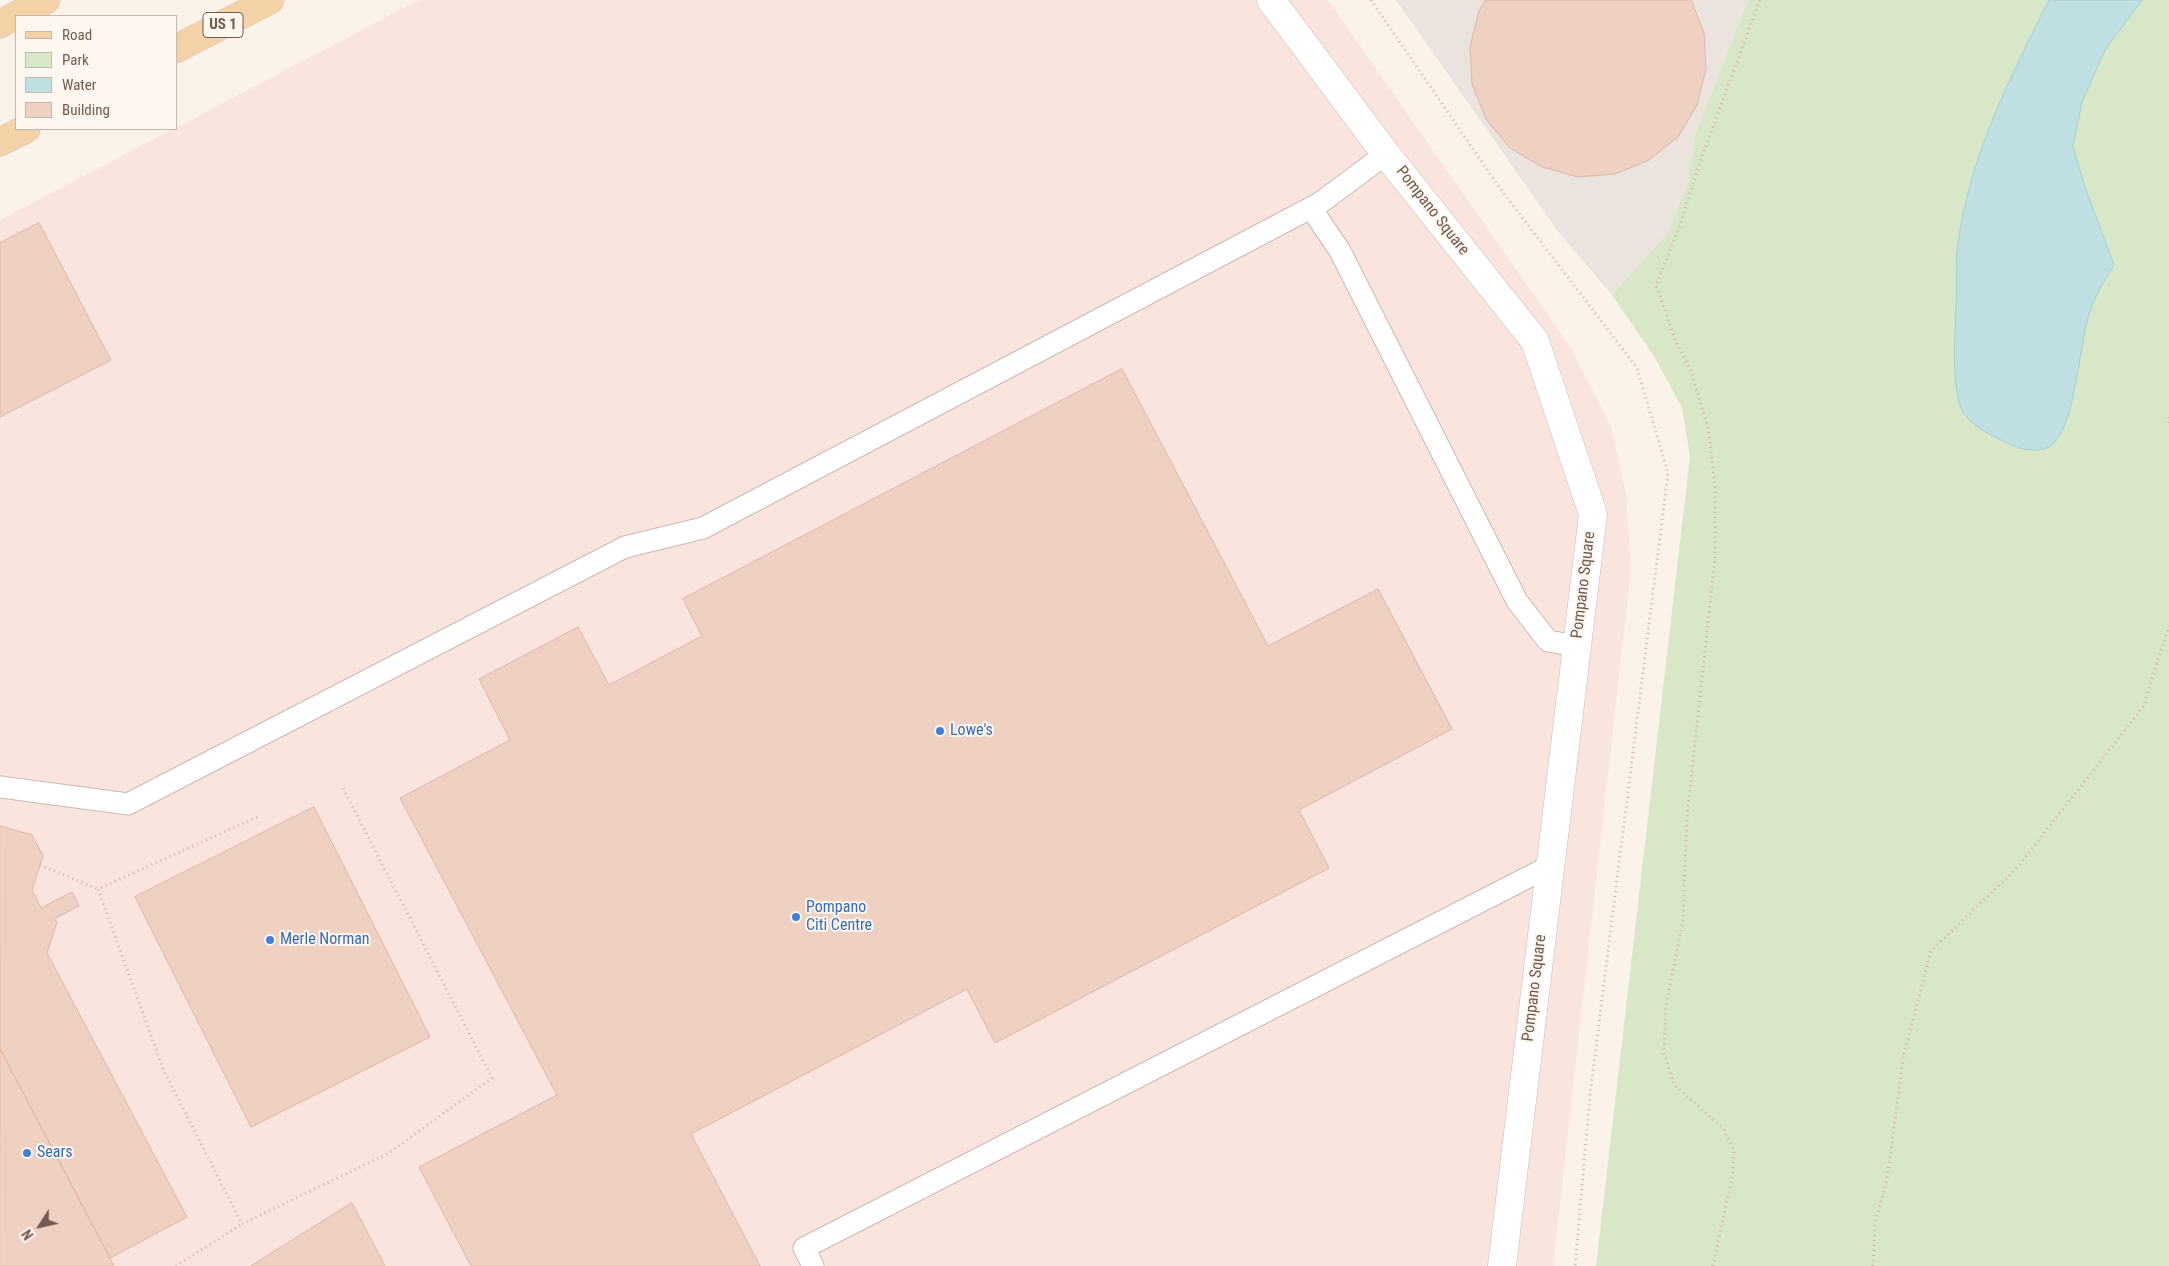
<!DOCTYPE html>
<html>
<head>
<meta charset="utf-8">
<style>
  body { margin:0 }
  #map { position:relative; width:2169px; height:1266px; overflow:hidden; background:#fbf2e9; font-family:"Roboto Condensed",sans-serif }
  canvas { display:block }
  .legend { position:absolute; left:15px; top:15px; width:162px; height:115px; box-sizing:border-box; background:#fef7ef; border:1px solid #c6b8af; margin:0; padding:6px 9px; list-style:none; font-size:15px; color:#73594e }
  .legend li { display:flex; align-items:center; gap:10px; height:25px }
  .legend b { width:25px; border:1px solid #c6b8af }
  .north { position:absolute; left:15px; top:1201px; width:50px; height:50px; -webkit-text-stroke:4px #fef7ef; paint-order:stroke; rotate:235deg; font-size:14px; font-weight:700; line-height:20px; text-align:center; color:#73594e }
  .north::after { content:''; display:block; margin:auto; width:18px; height:22px; background:#73594e; clip-path:polygon(50% 0,100% 100%,50% 72%,0 100%) }
</style>
</head>
<body>
<div id="map">
<canvas width="2169" height="1266"></canvas>
<ul class="legend">
<li><b style="height:6px;background:#f3d2a7"></b>Road</li>
<li><b style="height:14px;background:#d7e7c8"></b>Park</li>
<li><b style="height:14px;background:#bee0e3"></b>Water</li>
<li><b style="height:14px;background:#eed1c3"></b>Building</li>
</ul>
<div class="north">N</div>
</div>
<script>
const context = document.querySelector('canvas').getContext('2d');
context.lineJoin = 'round';
function fill(path, color) { context.fillStyle = color; context.fill(path, 'evenodd'); }
function trace(path, color, width, dash) { context.strokeStyle = color; context.lineWidth = width; context.lineCap = dash ? 'butt' : 'round'; context.setLineDash(dash || []); context.stroke(path); }
function write(font, color, halo, rows, align = 'center') {
  context.font = font + ' "Roboto Condensed",sans-serif'; context.lineWidth = 4; context.setLineDash([]); context.textBaseline = 'middle'; context.strokeStyle = halo; context.fillStyle = color; for (const [text, x, y, turn = 0] of rows) {
    context.save(); context.translate(x, y); context.rotate((+turn || 0) * Math.PI / 180); context.textAlign = isNaN(turn) ? turn : align; if (halo) context.strokeText(text, 0, 0); context.fillText(text, 0, 0); context.restore();
  }
}
fill(new Path2D(`
  M 419,0 L 1328,0 L 1571,348 L 1611,427 L 1626,494 L 1631,569 L 1553,1266 L 0,1266 L 0,220 Z`), '#fae4de');
fill(new Path2D(`
  M 1396,0 L 1748,0 L 1696,132 L 1688,181 L 1669,233 L 1612,295 L 1557,230 Z`), '#eae3de');
fill(new Path2D(`
  M 1748,0 L 2169,0 L 2169,1266 L 1596,1266 L 1690,456 L 1682,408 L 1654,356 L 1612,295 L 1669,232 L 1688,181 L 1696,132 Z`), '#d7e7c8');
const water = new Path2D(`
  M 2049,0 L 2142,0 L 2105,50 L 2082,102 L 2073,146 L 2084,184 L 2114,265 C 2101,285 2091,303 2086,326 C 2079,356 2074,420 2055,442 C 2043,456 2019,449 2005,442 C 1990,435 1976,428 1965,415 C 1950,397 1955,331 1956,307 C 1958,286 1955,264 1958,243 C 1970,155 2010,78 2049,0 Z`);
fill(water, '#bee0e3');
trace(water, '#a6d0d4', 1);
const building = new Path2D(`
  M 1486,0 L 1691,0 L 1704,32 L 1706,69 L 1697,105 L 1678,137 L 1649,160 L 1615,174 L 1578,177 L 1542,167 L 1510,148 L 1486,119 L 1472,84 L 1470,47 L 1479,11 Z
  M 39,223 L 111,360 L 0,417 L 0,243 Z
  M 1122,369 L 1268,646 L 1378,589 L 1452,729 L 1299,810 L 1329,868 L 995,1043 L 967,989 L 691,1134 L 760,1266 L 471,1266 L 419,1167 L 557,1095 L 400,798 L 510,740 L 479,679 L 578,627 L 609,685 L 702,636 L 683,599 Z
  M 314,807 L 430,1037 L 251,1127 L 135,897 Z
  M 0,826 L 32,835 L 43,856 L 32,890 L 41,908 L 72,892 L 79,906 L 54,919 L 57,922 L 47,953 L 187,1217 L 110,1258 L 0,1049 Z
  M 0,1049 L 110,1258 L 114,1266 L 0,1266 Z
  M 352,1203 L 385,1266 L 251,1266 Z`);
fill(building, '#eed1c3');
trace(building, '#dfb7a4', 1);
const service = new Path2D(`
  M 1311,208 L 1340,251 L 1517,601 L 1548,641 L 1577,646
  M 0,787 L 128,804 L 625,547 L 703,528 L 1320,203 L 1386,154
  M 813,1266 L 804,1248 L 1550,866`);
const minor = new Path2D(`
  M 1271,0 L 1386,154 L 1535,341 L 1593,514 L 1502,1266`);
const primary = new Path2D(`
  M 0,24 L 46,0
  M 176,49 L 270,0
  M 0,142 L 26,129`);
trace(service, '#ccbaaf', 23);
trace(minor, '#ccbaaf', 29);
trace(primary, '#d5cdca', 29);
trace(new Path2D(`
  M 1371,0 L 1499,187 L 1637,368 L 1668,473 L 1590,1095 L 1575,1266
  M 2169,417 L 2169,423
  M 257,817 L 98,889 L 163,1069 L 242,1224 L 389,1153 L 492,1078 L 343,788
  M 40,865 L 98,889
  M 176,1266 L 242,1224
  M 1713,1266 L 1733,1173 L 1734,1151 L 1723,1128 L 1674,1085 L 1664,1054 L 1666,1006 L 1683,920 L 1687,816 L 1715,559 L 1715,485 L 1708,428 L 1691,371 L 1676,342 L 1656,285 L 1679,228 L 1700,162 L 1760,0
  M 1873,1266 L 1875,1222 L 1887,1180 L 1904,1053 L 1931,951 L 2016,869 L 2143,707 L 2169,626`), '#d3b4a6', 3, [1, 4]);
trace(service, '#fff', 21);
trace(minor, '#fff', 28);
trace(primary, '#f3d2a7', 28);
for (const [x, y, r, color] of [
  [940,731,5,"#3f7fe0"],
  [796,917,5,"#3f7fe0"],
  [270,940,5,"#3f7fe0"],
  [27,1153,5,"#3f7fe0"]
]) { const dot = new Path2D(); dot.arc(x, y, r, 0, 2 * Math.PI); context.fillStyle = color; context.fill(dot); trace(dot, '#fef7ef', 2); }
for (const [x, y, w] of [
  [223,25,40]
]) { const box = new Path2D(); box.roundRect(x - w / 2, y - 12.5, w, 25, 4); context.fillStyle = '#fef7ef'; context.fill(box); trace(box, '#73594e', 1); }
write('bold 15px', '#73594e', null, [
  ["US 1",223,25]
]);
write('16px', '#73594e', '#fef7ef', [
  ["Pompano Square",1432,211,52],
  ["Pompano Square",1584,585,-83],
  ["Pompano Square",1535,988,-83]
]);
write('16px', '#366cbe', '#fef7ef', [
  ["Lowe's",950,731],
  ["Pompano",806,908],
  ["Citi Centre",806,926],
  ["Merle Norman",280,940],
  ["Sears",37,1153]
], 'left');
</script>
</body>
</html>
